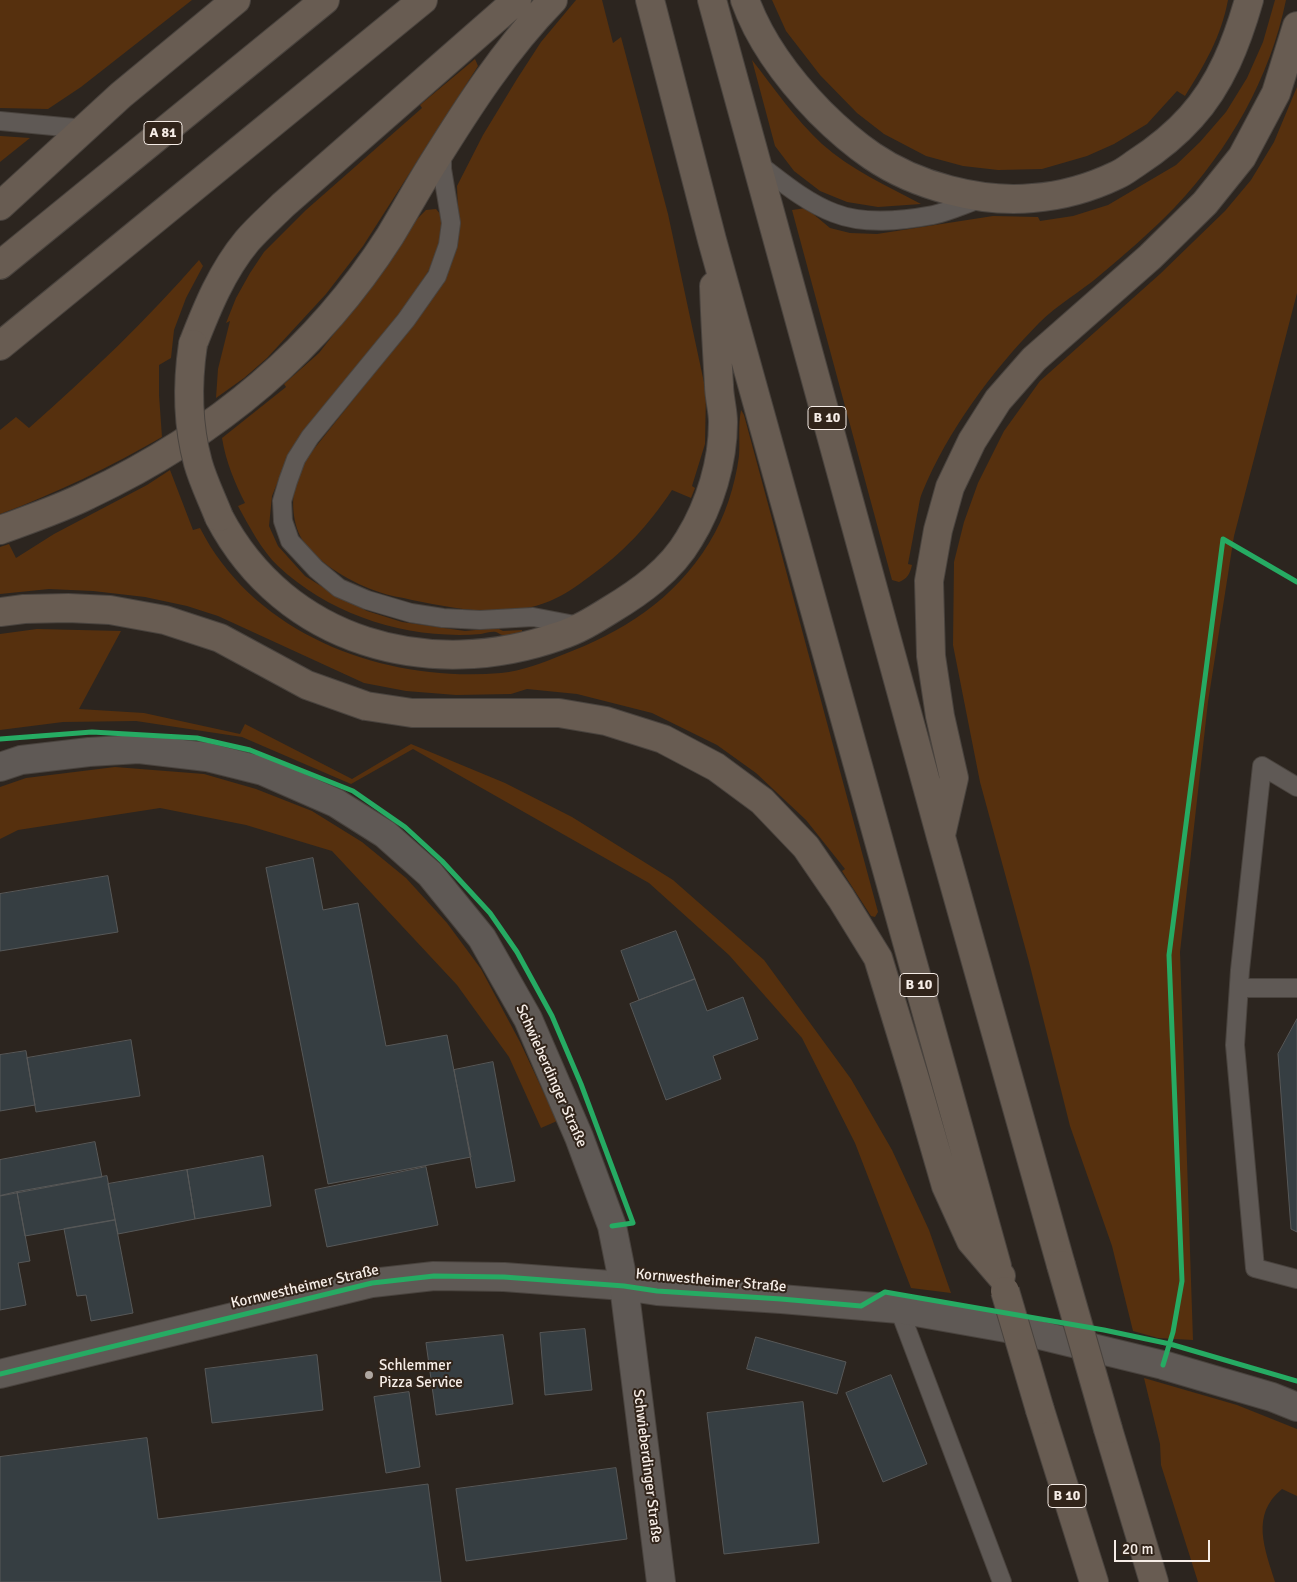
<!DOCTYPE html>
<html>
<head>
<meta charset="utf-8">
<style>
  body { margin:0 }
  #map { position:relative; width:1297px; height:1582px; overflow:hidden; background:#2c251f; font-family:Signika,sans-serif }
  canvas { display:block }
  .scale { position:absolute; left:1114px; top:1540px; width:96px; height:22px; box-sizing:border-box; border:2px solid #f6ede7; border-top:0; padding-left:6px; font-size:15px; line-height:18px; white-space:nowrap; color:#f6ede7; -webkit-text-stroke:4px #31241a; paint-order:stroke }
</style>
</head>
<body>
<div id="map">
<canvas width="1297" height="1582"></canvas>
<div class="scale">20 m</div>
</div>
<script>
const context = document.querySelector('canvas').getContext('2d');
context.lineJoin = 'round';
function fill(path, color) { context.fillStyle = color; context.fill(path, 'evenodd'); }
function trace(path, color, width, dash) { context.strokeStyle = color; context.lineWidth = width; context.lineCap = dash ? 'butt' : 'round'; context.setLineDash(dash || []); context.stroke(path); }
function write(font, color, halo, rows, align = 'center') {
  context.font = font + ' Signika,sans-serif'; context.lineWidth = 4; context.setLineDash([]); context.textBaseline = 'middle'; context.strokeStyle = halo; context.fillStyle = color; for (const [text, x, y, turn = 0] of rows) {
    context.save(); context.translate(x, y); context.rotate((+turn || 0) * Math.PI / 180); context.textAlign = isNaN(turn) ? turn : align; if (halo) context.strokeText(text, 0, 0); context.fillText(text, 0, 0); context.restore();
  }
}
fill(new Path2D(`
  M 0,0 L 192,0 L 81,87 L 48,109 L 0,108 Z
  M 576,0 L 602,0 L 613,43 L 621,37 L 668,214 L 706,392 L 705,444 L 692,486 L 695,488 L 691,498 L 672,490 C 648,526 624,552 589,577 C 577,586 564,595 550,601 C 506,619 457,609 412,600 C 401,597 389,596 379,592 C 354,584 319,564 304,542 C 292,526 291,499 296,480 C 298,473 303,466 306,459 L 419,317 L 439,286 L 454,257 L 459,237 L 457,186 L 483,135 L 517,79 L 541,42 Z
  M 772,0 L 1228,0 C 1221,37 1205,64 1185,96 L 1177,91 L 1147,124 L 1114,144 L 1087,156 L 1042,169 L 998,170 L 963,166 L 926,156 L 884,134 L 857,113 L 820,75 L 786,31 Z
  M 1275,0 L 1286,0 C 1270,78 1229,150 1175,207 C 1152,231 1124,255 1099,276 C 1080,292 1057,305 1039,323 C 992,371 948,430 922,493 C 919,500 919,508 917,515 C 914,532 911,548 908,564 L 912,565 C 910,574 907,579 899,582 L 892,580 L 792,210 L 806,208 L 830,228 L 850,233 L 877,234 L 993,216 L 1038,217 L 1040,221 L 1073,216 L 1108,205 L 1176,165 L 1200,142 L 1226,112 L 1247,78 L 1263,42 Z
  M 475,59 L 478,66 L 363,246 L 326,294 L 267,358 L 244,378 L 216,398 L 218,369 L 230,321 L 226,323 L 236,298 L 250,273 L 264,252 L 306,210 L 422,108 L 420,105 Z
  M 752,60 C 774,88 795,119 822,144 C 850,169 887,186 921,204 L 878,207 L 847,202 L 820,191 L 794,171 L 775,146 Z
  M 1297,87 L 1297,293 L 1234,536 L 1208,702 L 1180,952 L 1193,1340 L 1158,1338 L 1133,1331 L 1112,1246 L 1070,1126 L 1029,962 L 980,782 L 953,645 L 954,562 L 964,522 L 978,483 L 1004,431 L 1040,381 L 1160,274 L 1225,211 L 1251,180 L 1274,142 Z
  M 0,136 L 1,136 L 30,138 L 0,162 Z
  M 436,209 L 442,216 L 441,238 L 429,270 L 403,310 L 291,449 L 272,496 L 269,526 L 278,546 L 305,576 L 332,593 L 367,611 L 402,622 L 465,631 L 497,628 L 503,631 L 522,630 L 522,632 C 516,634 509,637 503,635 C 501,635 499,633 496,632 C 492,631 486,633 481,634 C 409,640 331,616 278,566 C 262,551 249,526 238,506 L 245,503 C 234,481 226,462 222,438 L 286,387 L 284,384 L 319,353 L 373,284 L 415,221 L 426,210 Z
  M 199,260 L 203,266 L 186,298 L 174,330 L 171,358 L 159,365 L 159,395 L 162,437 C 110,467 57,493 0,514 L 0,430 L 16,417 L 29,428 C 89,375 147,320 199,260 Z
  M 741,410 L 744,415 L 878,912 L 875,917 L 871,916 L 842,871 L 845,869 L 806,820 L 756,773 L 717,745 L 652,713 L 577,694 L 527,689 L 511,694 L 456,695 L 406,691 L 364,683 L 218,616 L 187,606 L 145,597 L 93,591 L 49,589 L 0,594 L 0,547 L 9,544 L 16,558 L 54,534 L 147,485 L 170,470 L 193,530 L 200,528 C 255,636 385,683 501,673 C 522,671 542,663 562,655 C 623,632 674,600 709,543 C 725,517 735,486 739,456 C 740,441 738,425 741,410 Z
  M 37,629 L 121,631 L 79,709 L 144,713 L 240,734 L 245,724 L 352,779 L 411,744 L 505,783 L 572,817 L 673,880 L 764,960 L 851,1079 L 892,1150 L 929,1230 L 951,1293 L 911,1288 L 855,1143 L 802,1038 L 729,955 L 649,883 L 413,749 L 351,784 L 242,737 L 136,721 L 63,722 L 0,730 L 0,634 Z
  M 115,767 L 204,774 L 256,789 L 312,811 L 362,842 L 406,878 L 447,923 L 481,969 L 520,1042 L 557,1121 L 541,1128 L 509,1057 L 457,985 L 332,851 L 246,825 L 160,808 L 18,830 L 0,839 L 0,787 L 26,778 Z
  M 1144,1378 L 1237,1405 L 1297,1429 L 1297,1496 L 1282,1489 C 1250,1515 1265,1549 1275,1582 L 1198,1582 L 1161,1465 L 1160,1444 Z`), '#56300e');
const building = new Path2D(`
  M 313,858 L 323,910 L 358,903 L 386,1046 L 447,1035 L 471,1157 L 328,1184 L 266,868 Z
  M 108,876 L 118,932 L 0,951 L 0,894 Z
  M 676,931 L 695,979 L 639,1000 L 621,951 Z
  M 695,979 L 707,1011 L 743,997 L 758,1039 L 713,1056 L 721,1079 L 666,1100 L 630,1004 Z
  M 1297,1019 L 1297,1232 L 1291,1229 L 1278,1054 Z
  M 131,1040 L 140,1096 L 36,1112 L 27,1058 Z
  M 26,1051 L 35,1105 L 0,1111 L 0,1055 Z
  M 493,1062 L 515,1181 L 476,1188 L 454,1070 Z
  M 95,1142 L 102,1177 L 0,1196 L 0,1160 Z
  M 263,1156 L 271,1206 L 195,1219 L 187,1170 Z
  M 426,1167 L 438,1225 L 327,1247 L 315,1190 Z
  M 187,1170 L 195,1219 L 118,1234 L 108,1184 Z
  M 107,1176 L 115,1220 L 25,1236 L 17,1192 Z
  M 17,1192 L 30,1261 L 18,1263 L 26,1305 L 0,1310 L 0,1196 Z
  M 115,1220 L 133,1313 L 91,1321 L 86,1295 L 77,1296 L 64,1229 Z
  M 585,1329 L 592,1390 L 545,1395 L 540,1333 Z
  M 503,1335 L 513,1404 L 436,1415 L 426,1343 Z
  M 756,1337 L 846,1362 L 837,1394 L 747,1369 Z
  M 317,1355 L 323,1410 L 212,1423 L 205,1369 Z
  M 891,1375 L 927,1464 L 883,1482 L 846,1393 Z
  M 409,1392 L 420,1467 L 386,1473 L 374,1397 Z
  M 803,1402 L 819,1543 L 724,1554 L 707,1413 Z
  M 147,1438 L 158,1519 L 428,1484 L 441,1582 L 0,1582 L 0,1457 Z
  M 616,1468 L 627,1539 L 466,1561 L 456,1489 Z`);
fill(building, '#363e42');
trace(building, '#575858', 1);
const lane = new Path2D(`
  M 0,121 L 85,129
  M 442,151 L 442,169 L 451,223 L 448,245 L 437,276 L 406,320 L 310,437 L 296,459 L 288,481 L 282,501 L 283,521 L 290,541 L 316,569 L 339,588 L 367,600 L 411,613 L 443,618 L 480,620 L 533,617 L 580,626
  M 757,163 C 781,181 805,202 834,213 C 864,225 901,221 933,215 C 948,212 965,204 980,199
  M 1297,787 L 1262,766 L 1240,970 L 1235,1045 L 1255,1268 L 1297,1279
  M 1239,988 L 1297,988
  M 899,1309 L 1002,1582`);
const street = new Path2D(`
  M 0,1374 L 372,1283 L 434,1276 L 504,1277 L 624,1286`);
const secondary = new Path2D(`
  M 0,767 L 21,760 L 89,752 L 139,749 L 207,757 L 263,771 L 336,803 L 385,834 L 430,874 L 482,938 L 528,1019 L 579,1137 L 612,1226 L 624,1286 L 661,1582
  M 624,1286 L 657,1291 L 781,1299 L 899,1309 L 1023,1331 L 1163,1365 L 1272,1397 L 1297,1407`);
const highway = new Path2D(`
  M 650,0 L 712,240 L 997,1266
  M 712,0 L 941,837 L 1061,1265
  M 745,0 C 760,42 789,80 820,112 C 836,128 853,143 872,156 C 916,186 980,203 1033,198 C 1061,196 1092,187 1117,175 C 1124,172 1130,167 1136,163 C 1156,150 1175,135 1191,117 C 1221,84 1237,42 1249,0
  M 0,206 L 121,95 L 236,0
  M 0,265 L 325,0
  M 193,344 C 207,308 222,271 247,241 C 258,228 271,217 283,205 L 517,0
  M 0,346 L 423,0
  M 219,517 C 285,643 430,682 559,636 C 578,630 594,620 610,610 C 640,592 671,570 689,539 C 710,505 723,462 723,422 C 723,410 719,397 719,385 C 717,352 715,319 714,286
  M 0,530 C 30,519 60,509 88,495 C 211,437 316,352 390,236 C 404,213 417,189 432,165 C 468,107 505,49 553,0
  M 0,612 L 24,609 L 68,608 L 110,610 L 165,620 L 220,638 L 307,685 L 366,706 L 412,713 L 559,713 L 606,721 L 663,739 L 716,767 L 762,801 L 806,847 L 841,898 L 878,958 L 915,1079 L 946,1186 L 971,1241 L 1001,1276
  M 941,835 L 954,778 L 940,716 L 931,656 L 929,581 L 938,530 L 950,487 L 972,441 L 998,400 L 1034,359 L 1150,257 L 1205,203 L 1242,157 L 1276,93 L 1297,26
  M 1040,1410 L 1094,1582
  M 1108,1429 L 1154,1582`);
trace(lane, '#49433e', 20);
trace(street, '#49433e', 30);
trace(secondary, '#49433e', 30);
trace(highway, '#49433e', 30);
trace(lane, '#5f5955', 18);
trace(street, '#5f5955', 28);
trace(secondary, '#5f5955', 28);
trace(highway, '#685c52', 28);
const highwayBridge = new Path2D(`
  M 193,344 C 187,384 187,423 198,463 C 203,481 212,499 219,517
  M 1061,1265 L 1108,1429
  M 1005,1291 L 1040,1410`);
trace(highwayBridge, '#49433e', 30, []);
trace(highwayBridge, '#685c52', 28);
trace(new Path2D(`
  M 0,739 L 92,732 L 197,738 L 250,750 L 353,791 L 405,827 L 442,861 L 490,913 L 517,952 L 552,1016 L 581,1084 L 633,1223 L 612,1226
  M 1163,1365 L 1173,1332 L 1182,1281 L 1169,955 L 1223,539 L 1297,582
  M 0,1374 L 372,1283 L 434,1276 L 504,1277 L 624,1286 L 657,1291 L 781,1299 L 861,1306 L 885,1292 L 1104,1330 L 1170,1344 L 1297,1381`), '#26ab63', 5);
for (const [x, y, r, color] of [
  [369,1375,5,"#afa7a1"]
]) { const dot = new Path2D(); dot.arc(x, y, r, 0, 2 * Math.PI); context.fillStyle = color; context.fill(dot); trace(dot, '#31241a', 2); }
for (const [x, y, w] of [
  [163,133,38],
  [827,418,38],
  [919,985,38],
  [1067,1496,38]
]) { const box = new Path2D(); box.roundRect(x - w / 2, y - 11.5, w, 23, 4); context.fillStyle = '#31241a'; context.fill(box); trace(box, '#f6ede7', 1); }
write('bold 14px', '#f6ede7', null, [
  ["A 81",163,133],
  ["B 10",827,418],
  ["B 10",919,985],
  ["B 10",1067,1496]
]);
write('15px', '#f6ede7', '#31241a', [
  ["Schwieberdinger Straße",551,1076,66],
  ["Kornwestheimer Straße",711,1281,5],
  ["Kornwestheimer Straße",305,1287,-13],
  ["Schwieberdinger Straße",647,1466,83]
]);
write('15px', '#f6ede7', '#31241a', [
  ["Schlemmer",379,1366],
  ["Pizza Service",379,1383]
], 'left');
</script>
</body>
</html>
